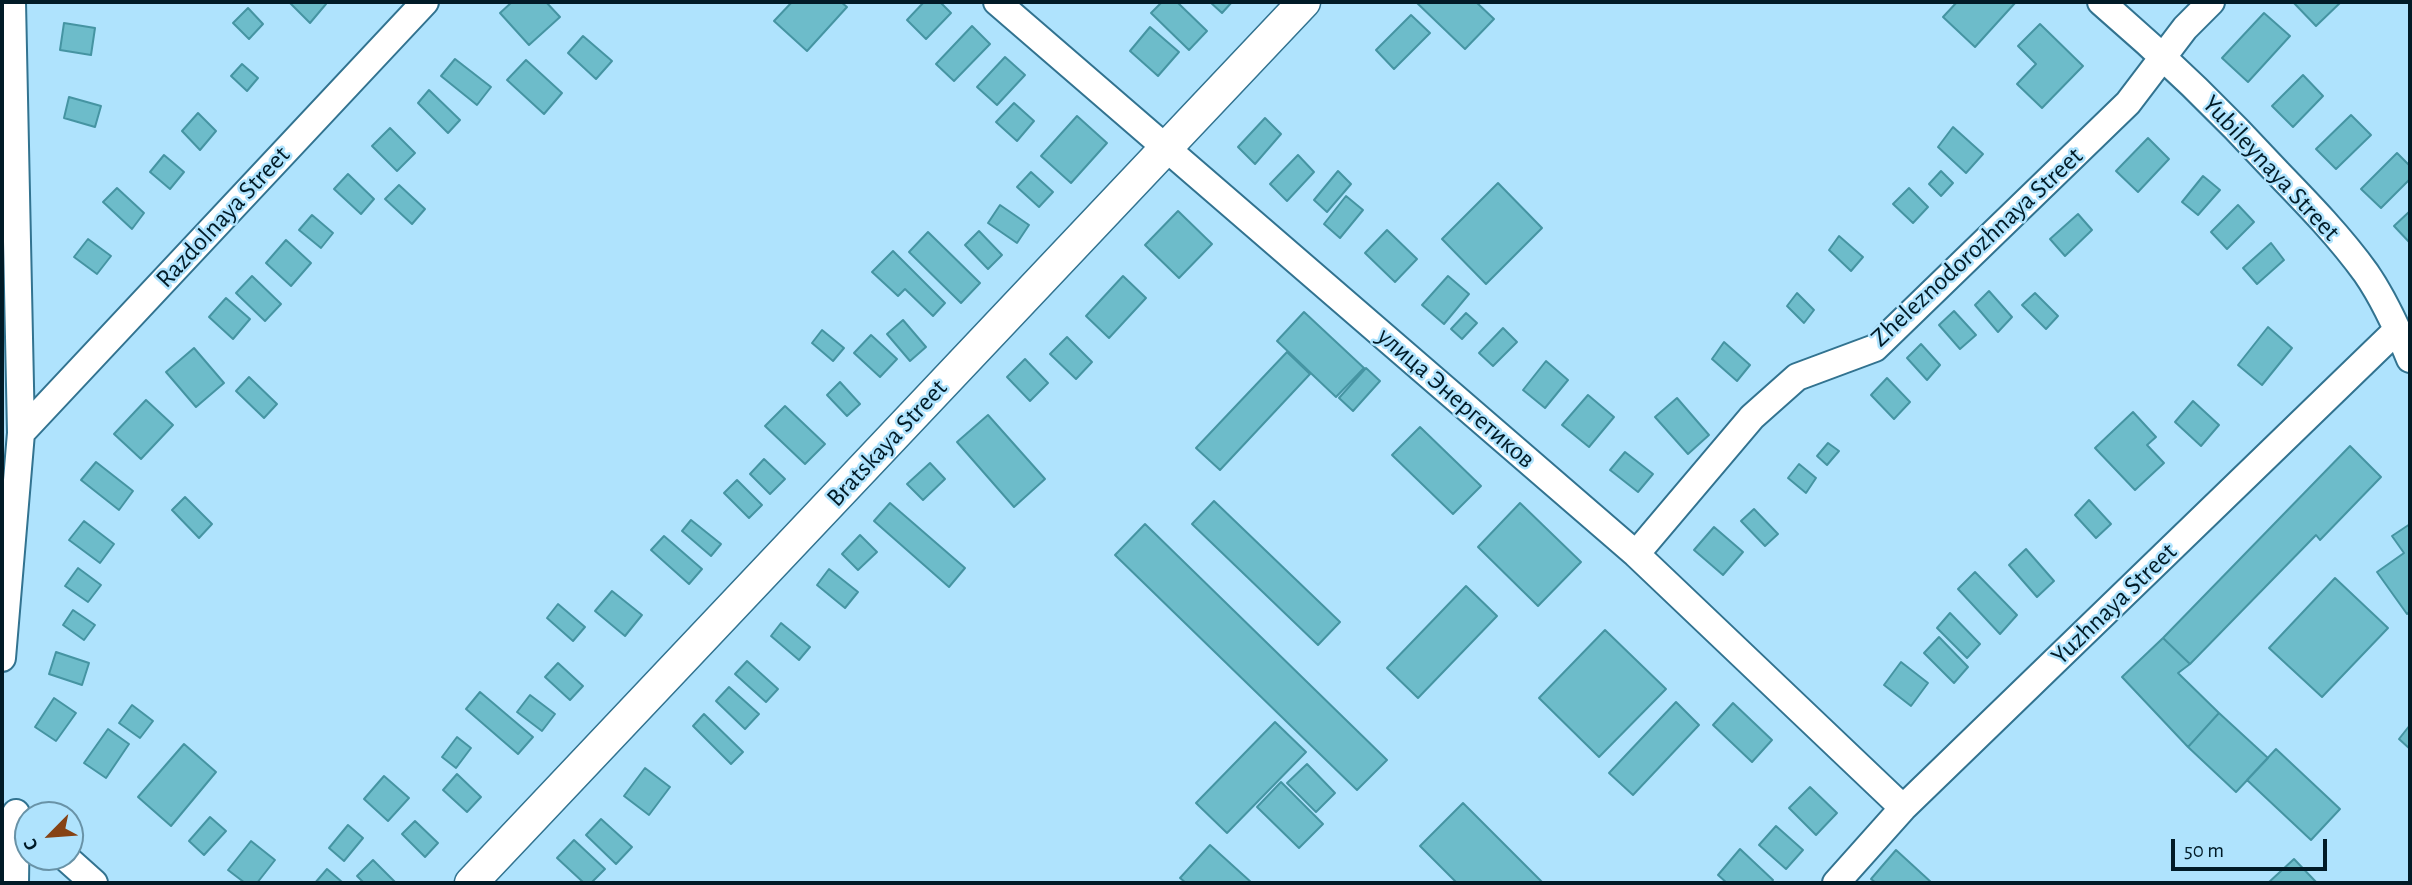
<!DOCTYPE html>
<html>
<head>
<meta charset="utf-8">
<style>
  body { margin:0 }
  #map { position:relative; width:2412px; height:885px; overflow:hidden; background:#afe3fd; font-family:"Alegreya Sans",sans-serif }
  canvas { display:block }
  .frame { position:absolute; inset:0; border:4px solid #011b27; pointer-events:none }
  .north { position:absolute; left:14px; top:801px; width:70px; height:70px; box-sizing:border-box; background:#afe3fd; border:2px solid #6993a7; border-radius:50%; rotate:245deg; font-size:19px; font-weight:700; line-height:28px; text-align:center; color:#011b27 }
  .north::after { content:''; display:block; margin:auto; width:24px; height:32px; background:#864315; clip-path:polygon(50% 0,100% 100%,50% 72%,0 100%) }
  .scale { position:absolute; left:2171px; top:839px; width:156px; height:32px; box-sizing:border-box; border:4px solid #011b27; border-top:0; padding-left:9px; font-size:21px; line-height:24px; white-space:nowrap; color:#011b27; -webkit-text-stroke:5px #afe3fd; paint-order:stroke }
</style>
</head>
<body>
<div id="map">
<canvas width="2412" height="885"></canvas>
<div class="frame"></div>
<div class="north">С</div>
<div class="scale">50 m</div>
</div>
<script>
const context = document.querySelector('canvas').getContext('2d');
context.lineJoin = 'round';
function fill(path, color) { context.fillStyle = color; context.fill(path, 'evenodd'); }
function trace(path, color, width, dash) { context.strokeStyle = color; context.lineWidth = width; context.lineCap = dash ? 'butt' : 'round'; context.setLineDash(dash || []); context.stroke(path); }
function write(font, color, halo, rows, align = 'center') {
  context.font = font + ' "Alegreya Sans",sans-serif'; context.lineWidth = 5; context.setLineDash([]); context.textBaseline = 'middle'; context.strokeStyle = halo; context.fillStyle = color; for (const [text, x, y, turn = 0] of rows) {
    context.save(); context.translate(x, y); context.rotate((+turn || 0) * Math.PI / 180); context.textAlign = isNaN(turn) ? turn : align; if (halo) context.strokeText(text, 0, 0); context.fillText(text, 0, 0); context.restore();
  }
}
const building = new Path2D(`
  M 289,2 L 323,2 L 326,4 L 310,23 Z
  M 512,2 L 546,2 L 560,17 L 529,45 L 500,13 Z
  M 792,2 L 841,2 L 847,7 L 807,51 L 774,21 Z
  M 924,2 L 940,2 L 951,13 L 926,39 L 907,20 Z
  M 1162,2 L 1177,2 L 1207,31 L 1189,50 L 1151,13 Z
  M 1210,2 L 1232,2 L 1222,13 Z
  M 1416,2 L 1476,2 L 1494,19 L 1465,49 Z
  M 1957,2 L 2014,2 L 2015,3 L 1975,47 L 1943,17 Z
  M 2293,2 L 2341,2 L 2316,26 Z
  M 248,8 L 263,24 L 249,39 L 233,23 Z
  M 2264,13 L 2290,36 L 2248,82 L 2222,58 Z
  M 1411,15 L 1430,33 L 1394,69 L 1376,50 Z
  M 64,23 L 95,28 L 91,55 L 60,50 Z
  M 2040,24 L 2083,66 L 2042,108 L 2017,84 L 2036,64 L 2018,46 Z
  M 972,26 L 990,44 L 954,81 L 936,64 Z
  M 1150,27 L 1179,52 L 1158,76 L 1130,51 Z
  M 583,36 L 612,61 L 596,79 L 568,53 Z
  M 1005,57 L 1025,75 L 997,105 L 977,87 Z
  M 455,59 L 491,87 L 477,105 L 441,76 Z
  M 526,60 L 562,93 L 544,114 L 507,80 Z
  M 242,64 L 258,78 L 247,91 L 231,76 Z
  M 2303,75 L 2323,96 L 2293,127 L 2272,106 Z
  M 429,90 L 460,120 L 448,133 L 418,103 Z
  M 69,97 L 101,106 L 95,127 L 64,118 Z
  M 1014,103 L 1034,121 L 1017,141 L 996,122 Z
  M 198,113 L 216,131 L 200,150 L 182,131 Z
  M 2351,115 L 2371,135 L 2336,169 L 2316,149 Z
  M 1077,116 L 1107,143 L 1071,183 L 1041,156 Z
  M 1265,118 L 1281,134 L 1255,164 L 1238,147 Z
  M 1953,127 L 1983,154 L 1966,173 L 1938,147 Z
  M 390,128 L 415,153 L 397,171 L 372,146 Z
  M 2148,138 L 2169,159 L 2138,192 L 2116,171 Z
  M 2397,153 L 2410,166 L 2410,179 L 2381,208 L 2361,189 Z
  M 164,155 L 184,172 L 170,189 L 150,172 Z
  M 1298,155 L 1314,172 L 1287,201 L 1270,184 Z
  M 1338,171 L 1351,184 L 1327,212 L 1314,200 Z
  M 1941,171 L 1953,183 L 1941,196 L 1929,184 Z
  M 1031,172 L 1053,192 L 1039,207 L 1017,187 Z
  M 348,174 L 374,199 L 361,214 L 334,189 Z
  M 2203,176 L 2220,190 L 2198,215 L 2182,202 Z
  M 1498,183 L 1542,228 L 1486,284 L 1442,239 Z
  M 399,185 L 425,209 L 412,224 L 385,199 Z
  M 117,188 L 144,213 L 132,229 L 103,202 Z
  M 1909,188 L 1928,207 L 1913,223 L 1893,204 Z
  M 1346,196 L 1363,210 L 1340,238 L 1324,224 Z
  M 1000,205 L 1029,225 L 1017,243 L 988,223 Z
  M 2238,205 L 2254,222 L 2227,249 L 2211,232 Z
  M 1178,211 L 1212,244 L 1179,278 L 1145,245 Z
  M 2410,211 L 2410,243 L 2394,226 Z
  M 2078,214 L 2092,230 L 2065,256 L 2050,239 Z
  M 312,215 L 333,233 L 321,248 L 299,230 Z
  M 1387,230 L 1417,259 L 1395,282 L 1365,253 Z
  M 979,231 L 1002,255 L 988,269 L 965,245 Z
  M 928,232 L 980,283 L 961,303 L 909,252 Z
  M 1839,236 L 1863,257 L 1851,271 L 1829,250 Z
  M 88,239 L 111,256 L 97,274 L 74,257 Z
  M 286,240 L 311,263 L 291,286 L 266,263 Z
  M 2271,243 L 2284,260 L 2257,284 L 2243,268 Z
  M 893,251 L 945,303 L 933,316 L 905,289 L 898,296 L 872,272 Z
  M 252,276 L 281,304 L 265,321 L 236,293 Z
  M 1123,276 L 1146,298 L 1109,338 L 1086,316 Z
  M 1448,276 L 1469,294 L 1444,324 L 1422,305 Z
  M 1989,291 L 2012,317 L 1998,332 L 1975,305 Z
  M 1797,293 L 1814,310 L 1804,323 L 1787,306 Z
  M 2035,293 L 2058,316 L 2046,329 L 2022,305 Z
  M 226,298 L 250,319 L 233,339 L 209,317 Z
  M 1954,311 L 1976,335 L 1960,349 L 1939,325 Z
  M 1304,312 L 1364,368 L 1336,397 L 1277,341 Z
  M 1466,313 L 1477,323 L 1462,339 L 1451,329 Z
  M 903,320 L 926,347 L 910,361 L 887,334 Z
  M 2268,327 L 2292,348 L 2262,385 L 2238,365 Z
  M 1503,328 L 1517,342 L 1493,366 L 1479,353 Z
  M 822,330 L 844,348 L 833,361 L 812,343 Z
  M 871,335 L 897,359 L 880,377 L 854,353 Z
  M 1067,337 L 1092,362 L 1076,379 L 1050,354 Z
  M 1724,342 L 1750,365 L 1737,381 L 1712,359 Z
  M 1921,344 L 1940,365 L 1927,380 L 1907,358 Z
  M 194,348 L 224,383 L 196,407 L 166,372 Z
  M 1287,352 L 1310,374 L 1220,470 L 1196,448 Z
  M 1025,359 L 1048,383 L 1030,401 L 1007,377 Z
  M 1546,361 L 1568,380 L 1545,408 L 1523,390 Z
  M 1366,368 L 1380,381 L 1353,411 L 1339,398 Z
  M 249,377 L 277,404 L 264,418 L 236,391 Z
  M 1887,378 L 1910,402 L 1894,419 L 1871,395 Z
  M 840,382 L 860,404 L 847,416 L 827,395 Z
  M 1588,395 L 1614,417 L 1589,447 L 1562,425 Z
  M 1677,398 L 1709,435 L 1688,454 L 1655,417 Z
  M 146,400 L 173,425 L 141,459 L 114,434 Z
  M 2193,401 L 2219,425 L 2201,446 L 2175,422 Z
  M 785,406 L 825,444 L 805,464 L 765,426 Z
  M 2133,412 L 2156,437 L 2147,445 L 2164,463 L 2135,490 L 2095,448 Z
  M 988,415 L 1045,479 L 1014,507 L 957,442 Z
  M 1420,427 L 1481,486 L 1453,514 L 1392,455 Z
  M 1828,443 L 1839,451 L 1827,465 L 1817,456 Z
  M 2350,446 L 2381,477 L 2320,540 L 2316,535 L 2190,664 L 2163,638 Z
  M 1625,452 L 1653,474 L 1638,492 L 1610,470 Z
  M 764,459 L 785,479 L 770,494 L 750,474 Z
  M 96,462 L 133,491 L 119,510 L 81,480 Z
  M 930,463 L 945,479 L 923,500 L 907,484 Z
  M 1799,464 L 1816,478 L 1806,493 L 1788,478 Z
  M 737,480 L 762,505 L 749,518 L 724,493 Z
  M 185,497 L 212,524 L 199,538 L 172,510 Z
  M 2089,500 L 2111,524 L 2096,538 L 2075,515 Z
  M 1214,501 L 1340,622 L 1318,645 L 1192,524 Z
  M 890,503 L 965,568 L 949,587 L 874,521 Z
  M 1520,503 L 1581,562 L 1538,606 L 1478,547 Z
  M 1754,509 L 1778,534 L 1765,546 L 1741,521 Z
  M 691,520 L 721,544 L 711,556 L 682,531 Z
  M 84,521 L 114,544 L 100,563 L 69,540 Z
  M 1145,524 L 1387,760 L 1357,790 L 1115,555 Z
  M 2410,524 L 2410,611 L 2407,614 L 2377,572 L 2404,553 L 2392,536 Z
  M 1714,527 L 1743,552 L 1723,575 L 1694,550 Z
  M 860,535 L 877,552 L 858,570 L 842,554 Z
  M 664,536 L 702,569 L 689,584 L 651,550 Z
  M 2026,549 L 2054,581 L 2037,597 L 2009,565 Z
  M 78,568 L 101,585 L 88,602 L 65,586 Z
  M 829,569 L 858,592 L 845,608 L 817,585 Z
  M 1975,572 L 2017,615 L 2000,634 L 1958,589 Z
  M 2335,578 L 2388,628 L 2322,697 L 2269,648 Z
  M 1466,586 L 1497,616 L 1418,698 L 1387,668 Z
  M 612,591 L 642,615 L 625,636 L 595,611 Z
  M 558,604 L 585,627 L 573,641 L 547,618 Z
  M 73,610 L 95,625 L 84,640 L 63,625 Z
  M 1950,613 L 1980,644 L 1967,658 L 1937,628 Z
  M 781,623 L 810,647 L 799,660 L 771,636 Z
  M 1605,630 L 1666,689 L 1599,757 L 1539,698 Z
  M 1939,637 L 1968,667 L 1954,683 L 1924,653 Z
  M 2163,638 L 2190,664 L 2178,673 L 2219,713 L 2188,747 L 2122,677 Z
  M 56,652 L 89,663 L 82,685 L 49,674 Z
  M 747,661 L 778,689 L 766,702 L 735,674 Z
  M 1901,662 L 1928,683 L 1911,706 L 1884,685 Z
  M 558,663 L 583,686 L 570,700 L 545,677 Z
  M 729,687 L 759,714 L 745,729 L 716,701 Z
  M 480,692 L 533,737 L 518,754 L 466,709 Z
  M 530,695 L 555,714 L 542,731 L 517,712 Z
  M 54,698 L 76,713 L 56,741 L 35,727 Z
  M 1676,702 L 1699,725 L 1633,795 L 1609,773 Z
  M 1733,703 L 1772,740 L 1752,762 L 1713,725 Z
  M 132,705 L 153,721 L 140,738 L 119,723 Z
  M 2219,713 L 2268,758 L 2236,792 L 2188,747 Z
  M 704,714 L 743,752 L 731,764 L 693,726 Z
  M 1275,722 L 1306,752 L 1227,833 L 1196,803 Z
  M 2410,725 L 2410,749 L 2399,739 Z
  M 108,729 L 129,744 L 106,778 L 84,763 Z
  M 457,737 L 471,748 L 456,768 L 442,757 Z
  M 184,744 L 216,772 L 171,826 L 138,797 Z
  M 2276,749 L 2340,809 L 2311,840 L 2247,780 Z
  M 1307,764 L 1335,793 L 1316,812 L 1287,783 Z
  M 645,768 L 670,787 L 649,815 L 624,796 Z
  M 457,774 L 481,797 L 467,812 L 443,790 Z
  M 384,776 L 409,798 L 388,821 L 364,799 Z
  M 1281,782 L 1323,824 L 1299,848 L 1257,807 Z
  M 1810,787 L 1837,813 L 1816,835 L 1789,808 Z
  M 1463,803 L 1543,883 L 1457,883 L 1420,846 Z
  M 210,817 L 226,831 L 204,855 L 189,841 Z
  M 601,819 L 632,847 L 616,864 L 586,835 Z
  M 415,821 L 438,843 L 425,857 L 402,834 Z
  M 348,825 L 363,838 L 344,861 L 329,848 Z
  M 1776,826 L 1803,850 L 1786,869 L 1759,845 Z
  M 574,840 L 605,869 L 591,883 L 584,883 L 557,858 Z
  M 251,841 L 275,860 L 257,883 L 245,883 L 228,870 Z
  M 1210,845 L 1252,883 L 1186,883 L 1180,878 Z
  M 1740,849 L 1773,880 L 1771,883 L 1727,883 L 1718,875 Z
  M 1896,850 L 1932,883 L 1876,883 L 1871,879 Z
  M 2294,859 L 2317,883 L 2268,883 Z
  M 373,860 L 396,883 L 364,883 L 357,876 Z
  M 327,869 L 342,882 L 341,883 L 315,883 Z`);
fill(building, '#6dbcca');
trace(building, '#4594a2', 2);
const minor = new Path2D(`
  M 997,2 L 1636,554 L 1903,808
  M 2101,2 C 2164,56 2222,112 2278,173 C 2309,205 2340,237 2366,273 C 2384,299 2398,330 2410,359
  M 21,433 L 425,2
  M 1636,554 L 1752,417 L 1797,377 L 1875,348 L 2128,103 L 2185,28 L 2211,2
  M 2,658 L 21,433 L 12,2
  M 65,857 L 94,883
  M 15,883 L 16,813
  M 1836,883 L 1903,808 L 2397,330`);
const major = new Path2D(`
  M 471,883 L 1304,2`);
trace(minor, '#327390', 30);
trace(major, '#327390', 35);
trace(minor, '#fff', 26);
trace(major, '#fff', 32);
write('26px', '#011b27', '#afe3fd', [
  ["Yubileynaya Street",2271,168,47],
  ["Razdolnaya Street",223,217,-47],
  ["Zheleznodorozhnaya Street",1977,247,-43],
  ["улица Энергетиков",1456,398,41],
  ["Bratskaya Street",887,443,-47],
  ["Yuzhnaya Street",2114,604,-44]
]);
</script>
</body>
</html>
